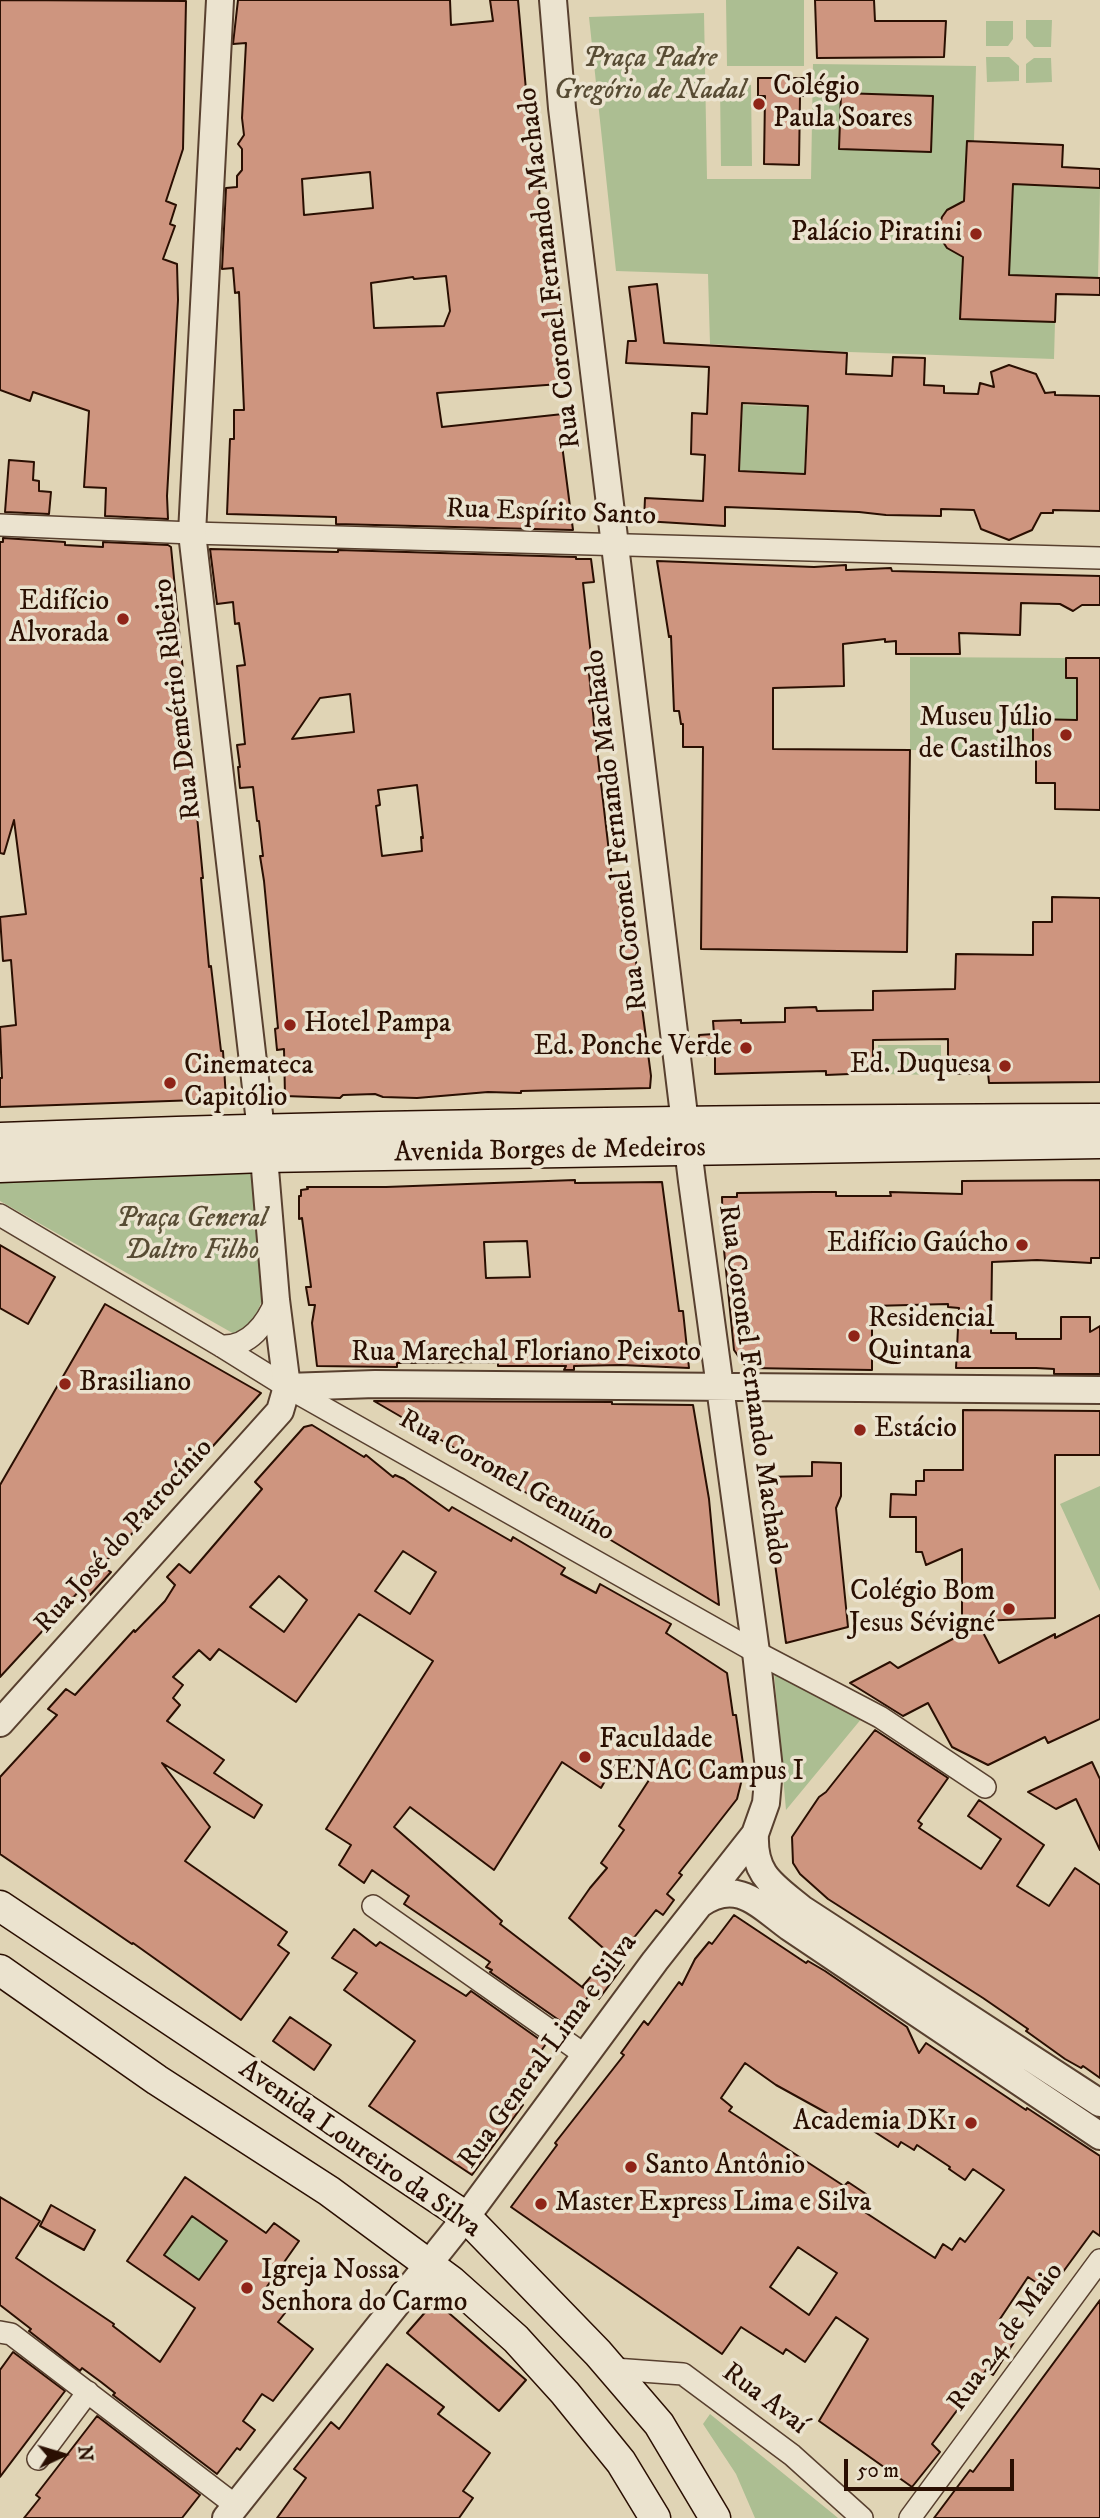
<!DOCTYPE html>
<html>
<head>
<meta charset="utf-8">
<style>
  body { margin:0 }
  #map { position:relative; width:1100px; height:2518px; overflow:hidden; background:#e0d4b5; font-family:"IM FELL DW Pica",serif }
  canvas { display:block }
  .north { position:absolute; left:28px; top:2420px; width:70px; height:70px; -webkit-text-stroke:5px #ebe3cf; paint-order:stroke; rotate:86deg; font-size:19px; font-weight:700; line-height:28px; text-align:center; color:#2a0f02 }
  .north::after { content:''; display:block; margin:auto; width:24px; height:32px; background:#2a0f02; clip-path:polygon(50% 0,100% 100%,50% 72%,0 100%) }
  .scale { position:absolute; left:844px; top:2459px; width:170px; height:32px; box-sizing:border-box; border:4px solid #2a0f02; border-top:0; padding-left:9px; font-size:21px; line-height:24px; white-space:nowrap; color:#2a0f02; -webkit-text-stroke:5px #ebe3cf; paint-order:stroke }
</style>
</head>
<body>
<div id="map">
<canvas width="1100" height="2518"></canvas>
<div class="north">N</div>
<div class="scale">50 m</div>
</div>
<script>
const context = document.querySelector('canvas').getContext('2d');
context.lineJoin = 'round';
function fill(path, color) { context.fillStyle = color; context.fill(path, 'evenodd'); }
function trace(path, color, width, dash) { context.strokeStyle = color; context.lineWidth = width; context.lineCap = dash ? 'butt' : 'round'; context.setLineDash(dash || []); context.stroke(path); }
function write(font, color, halo, rows, align = 'center') {
  context.font = font + ' "IM FELL DW Pica",serif'; context.lineWidth = 7; context.setLineDash([]); context.textBaseline = 'middle'; context.strokeStyle = halo; context.fillStyle = color; for (const [text, x, y, turn = 0] of rows) {
    context.save(); context.translate(x, y); context.rotate((+turn || 0) * Math.PI / 180); context.textAlign = isNaN(turn) ? turn : align; if (halo) context.strokeText(text, 0, 0); context.fillText(text, 0, 0); context.restore();
  }
}
fill(new Path2D(`
  M 726,0 L 804,0 L 804,66 L 727,66 Z
  M 704,13 L 707,179 L 811,179 L 813,64 L 976,66 L 974,141 L 967,141 L 964,205 C 959,207 951,208 947,210 C 937,217 937,239 946,247 C 950,250 958,251 963,253 L 960,319 L 1055,322 L 1054,359 L 849,352 L 710,344 L 708,274 L 616,271 L 589,17 Z
  M 1026,20 L 1052,20 L 1051,47 L 1034,47 L 1026,38 Z
  M 986,21 L 1013,21 L 1013,39 L 1008,46 L 986,46 Z
  M 986,57 L 1009,57 L 1019,66 L 1019,81 L 987,82 Z
  M 1034,58 L 1051,58 L 1052,82 L 1026,83 L 1026,64 Z
  M 720,85 L 751,85 L 752,166 L 721,166 Z
  M 1013,184 L 1100,188 L 1098,278 L 1009,275 Z
  M 743,405 L 807,407 L 804,473 L 740,470 Z
  M 910,657 L 1066,658 L 1066,678 L 1098,678 L 1098,699 L 1077,699 L 1077,720 L 1033,720 L 1033,751 L 910,750 Z
  M 878,1045 L 941,1045 L 941,1075 L 879,1074 Z
  M 251,1168 L 263,1298 L 250,1329 L 236,1335 L 0,1201 L 0,1180 Z
  M 1100,1486 L 1100,1591 L 1060,1504 Z
  M 774,1672 L 862,1718 L 786,1810 Z
  M 192,2216 L 227,2241 L 199,2280 L 164,2255 Z
  M 710,2414 L 832,2513 L 838,2518 L 755,2518 L 736,2474 L 703,2424 Z`), '#acbe92');
const building = new Path2D(`
  M 0,0 L 186,1 L 183,149 L 166,201 L 176,205 L 170,224 L 175,226 L 163,259 L 177,264 L 178,300 L 167,496 L 168,519 L 105,516 L 106,488 L 84,487 L 89,411 L 33,392 L 30,401 L 0,390 Z
  M 238,0 L 450,0 L 451,25 L 493,21 L 490,0 L 518,0 L 526,90 L 523,90 L 528,136 L 530,136 L 539,188 L 546,268 L 556,267 L 563,323 L 553,323 L 560,384 L 437,393 L 442,427 L 563,414 L 565,436 L 561,437 L 573,530 L 336,524 L 336,517 L 227,514 L 230,439 L 234,439 L 234,410 L 244,410 L 239,292 L 235,293 L 233,268 L 222,269 L 226,188 L 237,187 L 237,176 L 242,170 L 242,149 L 238,144 L 244,135 L 242,118 L 246,43 L 233,44 ZM 370,172 L 373,208 L 304,215 L 302,179 ZM 446,276 L 450,311 L 444,326 L 374,328 L 371,283 L 413,277 L 414,279 Z
  M 815,0 L 874,0 L 875,21 L 946,21 L 944,57 L 817,58 Z
  M 758,78 L 809,78 L 809,96 L 800,96 L 799,165 L 764,164 L 765,96 L 758,96 Z
  M 841,93 L 933,96 L 931,152 L 839,149 Z
  M 967,141 L 1063,145 L 1062,167 L 1100,169 L 1100,188 L 1013,184 L 1009,275 L 1100,278 L 1100,295 L 1056,294 L 1055,322 L 960,319 L 963,257 L 947,248 L 941,239 L 939,228 L 942,217 L 947,210 L 964,201 Z
  M 657,284 L 664,343 L 847,353 L 846,374 L 892,376 L 893,357 L 925,358 L 924,385 L 944,386 L 944,393 L 978,394 L 980,383 L 994,387 L 991,372 L 1009,365 L 1036,374 L 1045,393 L 1055,392 L 1055,395 L 1100,396 L 1100,511 L 1053,510 L 1053,513 L 1041,513 L 1032,530 L 1009,540 L 981,529 L 974,510 L 941,509 L 941,516 L 886,515 L 859,512 L 725,507 L 725,526 L 644,521 L 645,498 L 703,501 L 705,455 L 691,454 L 692,413 L 707,414 L 709,367 L 626,363 L 628,341 L 636,341 L 629,287 ZM 742,403 L 808,406 L 805,474 L 739,471 Z
  M 9,460 L 34,462 L 33,480 L 39,481 L 39,491 L 51,492 L 49,514 L 5,512 Z
  M 3,538 L 65,542 L 65,545 L 103,547 L 103,542 L 168,545 L 171,547 L 203,878 L 201,878 L 209,967 L 211,966 L 221,1051 L 223,1051 L 226,1099 L 0,1107 L 0,1078 L 2,1078 L 0,1027 L 16,1025 L 11,960 L 3,961 L 0,917 L 26,914 L 14,820 L 4,854 L 0,853 L 0,542 L 3,542 Z
  M 210,549 L 338,552 L 338,550 L 576,557 L 576,559 L 591,559 L 594,582 L 583,583 L 593,673 L 589,673 L 594,723 L 612,878 L 617,878 L 623,940 L 633,939 L 651,1076 L 650,1088 L 521,1091 L 521,1093 L 488,1092 L 417,1098 L 383,1097 L 375,1094 L 343,1095 L 340,1098 L 285,1096 L 284,1049 L 277,1050 L 275,1029 L 278,1028 L 264,881 L 260,856 L 263,856 L 259,821 L 257,821 L 253,787 L 240,788 L 238,767 L 240,767 L 237,745 L 245,744 L 237,666 L 245,665 L 239,623 L 235,624 L 233,602 L 217,604 ZM 350,694 L 354,732 L 292,739 L 320,698 ZM 417,785 L 423,838 L 421,837 L 422,851 L 382,856 L 376,806 L 380,805 L 378,790 Z
  M 657,561 L 814,567 L 846,565 L 846,570 L 891,568 L 892,571 L 1100,576 L 1100,605 L 1082,605 L 1073,611 L 1060,604 L 1021,603 L 1020,635 L 959,633 L 960,654 L 896,654 L 896,641 L 885,642 L 885,639 L 843,644 L 844,686 L 773,688 L 773,749 L 910,750 L 907,952 L 701,949 L 703,747 L 683,747 L 683,724 L 681,724 L 679,711 L 674,711 L 671,636 L 669,637 Z
  M 1066,658 L 1100,658 L 1100,810 L 1055,809 L 1055,783 L 1036,783 L 1036,751 L 1033,751 L 1033,719 L 1077,720 L 1077,678 L 1066,678 Z
  M 1052,897 L 1100,898 L 1100,1082 L 989,1083 L 988,1073 L 948,1074 L 948,1039 L 873,1040 L 873,1073 L 826,1075 L 826,1071 L 715,1074 L 715,1054 L 700,1055 L 699,1035 L 714,1034 L 713,1021 L 741,1020 L 741,1023 L 785,1022 L 785,1008 L 816,1007 L 817,1011 L 873,1010 L 873,991 L 955,989 L 956,954 L 1033,955 L 1033,922 L 1052,922 Z
  M 575,1180 L 575,1183 L 662,1182 L 679,1311 L 683,1311 L 689,1368 L 621,1365 L 574,1366 L 574,1370 L 564,1370 L 566,1366 L 498,1366 L 498,1362 L 397,1363 L 397,1367 L 317,1366 L 312,1323 L 315,1305 L 309,1305 L 306,1287 L 311,1287 L 302,1218 L 299,1219 L 299,1196 L 301,1196 L 301,1190 L 308,1189 L 307,1187 L 386,1187 ZM 527,1241 L 530,1277 L 486,1278 L 484,1242 Z
  M 1100,1180 L 1100,1258 L 1091,1258 L 1091,1263 L 1037,1260 L 992,1262 L 991,1333 L 1016,1333 L 1016,1339 L 1061,1339 L 1061,1317 L 1090,1317 L 1090,1332 L 1100,1326 L 1100,1374 L 1054,1374 L 1054,1369 L 1036,1368 L 956,1368 L 959,1308 L 948,1307 L 948,1304 L 872,1306 L 872,1370 L 749,1368 L 743,1363 L 734,1350 L 723,1240 L 722,1197 L 737,1197 L 737,1193 L 814,1192 L 836,1192 L 836,1196 L 891,1196 L 890,1192 L 962,1194 L 962,1181 Z
  M 0,1245 L 55,1277 L 28,1324 L 0,1308 Z
  M 105,1304 L 261,1393 L 174,1489 L 152,1507 L 153,1511 L 146,1519 L 101,1566 L 111,1572 L 90,1595 L 81,1589 L 0,1677 L 0,1485 Z
  M 374,1401 L 612,1402 L 612,1404 L 693,1405 L 709,1499 L 719,1605 L 604,1536 L 603,1539 L 490,1471 L 489,1468 Z
  M 963,1410 L 1100,1411 L 1100,1455 L 1055,1455 L 1055,1618 L 977,1621 L 999,1663 L 1055,1634 L 1055,1638 L 1100,1615 L 1100,1719 L 1048,1743 L 1045,1737 L 988,1765 L 952,1747 L 928,1703 L 903,1716 L 850,1683 L 890,1662 L 898,1668 L 962,1634 L 962,1549 L 926,1565 L 922,1552 L 916,1552 L 916,1517 L 890,1517 L 891,1494 L 916,1495 L 916,1481 L 924,1481 L 924,1470 L 963,1470 Z
  M 312,1425 L 364,1457 L 366,1455 L 393,1477 L 395,1475 L 404,1479 L 449,1511 L 452,1507 L 511,1541 L 513,1537 L 565,1568 L 561,1574 L 596,1593 L 600,1584 L 671,1624 L 666,1633 L 727,1673 L 733,1715 L 736,1715 L 744,1771 L 737,1799 L 679,1873 L 682,1875 L 667,1894 L 674,1900 L 663,1915 L 656,1910 L 617,1959 L 624,1965 L 599,1999 L 582,1987 L 591,1993 L 566,2025 L 490,1972 L 492,1970 L 486,1967 L 490,1962 L 404,1904 L 409,1896 L 393,1885 L 372,1870 L 364,1883 L 339,1865 L 351,1845 L 326,1829 L 433,1661 L 359,1614 L 296,1702 L 219,1649 L 210,1660 L 199,1650 L 173,1677 L 183,1685 L 173,1698 L 180,1705 L 167,1721 L 224,1760 L 214,1773 L 262,1805 L 254,1818 L 162,1763 L 210,1827 L 185,1861 L 287,1932 L 278,1945 L 289,1953 L 241,2020 L 133,1943 L 132,1944 L 0,1854 L 0,1777 L 57,1715 L 48,1709 L 66,1689 L 75,1695 L 134,1630 L 135,1632 L 165,1601 L 175,1585 L 167,1577 L 179,1564 L 190,1573 L 262,1489 L 255,1482 L 304,1427 ZM 403,1551 L 436,1572 L 410,1614 L 375,1591 ZM 279,1576 L 307,1600 L 284,1632 L 250,1607 ZM 619,1756 L 651,1777 L 619,1826 L 624,1830 L 601,1863 L 607,1868 L 590,1888 L 569,1918 L 610,1954 L 582,1987 L 500,1924 L 502,1921 L 394,1827 L 410,1807 L 494,1870 L 562,1762 L 601,1788 Z
  M 812,1462 L 841,1463 L 841,1496 L 836,1508 L 848,1627 L 786,1643 L 763,1477 L 812,1476 Z
  M 875,1730 L 948,1778 L 918,1821 L 922,1824 L 919,1828 L 981,1869 L 1001,1839 L 968,1816 L 979,1800 L 1044,1845 L 1017,1886 L 1049,1906 L 1075,1868 L 1100,1885 L 1100,2078 L 1083,2066 L 1081,2068 L 1065,2059 L 1026,2031 L 1028,2029 L 983,1998 L 828,1899 L 800,1874 L 793,1863 L 792,1837 L 819,1797 L 826,1792 Z
  M 1092,1762 L 1100,1779 L 1100,1850 L 1076,1799 L 1056,1809 L 1028,1792 Z
  M 734,1915 L 806,1963 L 808,1961 L 825,1971 L 907,2027 L 919,2053 L 926,2043 L 1026,2110 L 1027,2108 L 1100,2156 L 1100,2236 L 1093,2231 L 1049,2291 L 1028,2277 L 998,2322 L 1018,2336 L 993,2375 L 986,2370 L 965,2402 L 964,2401 L 932,2444 L 940,2452 L 912,2487 L 819,2421 L 868,2339 L 836,2317 L 805,2362 L 786,2349 L 783,2354 L 741,2327 L 722,2354 L 511,2207 L 557,2145 L 555,2143 L 624,2055 L 621,2053 L 644,2021 L 648,2025 L 679,1982 L 682,1985 L 695,1959 L 709,1942 L 712,1944 ZM 745,2063 L 776,2085 L 854,2128 L 858,2121 L 898,2147 L 901,2142 L 914,2150 L 917,2145 L 950,2167 L 949,2169 L 965,2180 L 973,2169 L 1004,2190 L 965,2242 L 960,2238 L 952,2250 L 943,2244 L 935,2258 L 857,2207 L 866,2194 L 848,2182 L 844,2186 L 729,2111 L 732,2107 L 721,2098 ZM 798,2247 L 837,2273 L 809,2315 L 770,2287 Z
  M 354,1929 L 376,1946 L 380,1942 L 466,1996 L 471,1991 L 546,2044 L 509,2095 L 523,2105 L 472,2175 L 369,2106 L 415,2041 L 344,1990 L 357,1973 L 332,1958 Z
  M 290,2017 L 331,2045 L 314,2070 L 273,2041 Z
  M 185,2177 L 266,2233 L 274,2223 L 299,2241 L 261,2295 L 285,2313 L 278,2322 L 313,2349 L 273,2401 L 262,2394 L 243,2421 L 255,2430 L 240,2450 L 237,2448 L 217,2474 L 113,2395 L 115,2393 L 101,2382 L 82,2368 L 80,2371 L 29,2331 L 31,2329 L 0,2305 L 0,2197 L 40,2221 L 16,2258 L 114,2324 L 113,2326 L 160,2362 L 195,2308 L 127,2261 ZM 192,2216 L 227,2241 L 199,2280 L 164,2255 Z
  M 51,2205 L 95,2230 L 84,2250 L 40,2226 Z
  M 1100,2300 L 1100,2518 L 934,2518 L 970,2470 L 973,2472 Z
  M 435,2301 L 526,2380 L 499,2411 L 407,2333 Z
  M 13,2352 L 65,2391 L 0,2477 L 0,2370 Z
  M 387,2364 L 444,2407 L 438,2414 L 490,2453 L 463,2491 L 473,2498 L 459,2518 L 277,2518 L 306,2478 L 294,2469 L 331,2422 L 339,2429 Z
  M 97,2416 L 200,2495 L 182,2518 L 24,2518 L 40,2498 L 36,2495 Z`);
fill(building, '#ce957f');
trace(building, '#2a0f02', 2);
const minor = new Path2D(`
  M 0,525 L 192,533 L 1100,558
  M 0,1215 L 221,1346 L 287,1387 L 756,1652 L 880,1717 L 985,1787
  M 221,1346 C 249,1348 267,1323 276,1300
  M 373,1906 L 585,2055
  M 0,2332 L 11,2334 L 235,2505
  M 614,2369 L 683,2374 L 792,2455 L 862,2518
  M 38,2459 L 88,2392
  M 910,2518 L 1100,2260`);
const tertiary = new Path2D(`
  M 287,1387 L 375,1384 L 1100,1390
  M 0,1723 L 280,1411 L 287,1387 L 276,1300 L 264,1157 L 192,533 L 220,0
  M 755,1834 C 753,1875 773,1885 802,1909 L 1100,2103
  M 700,1904 C 737,1878 759,1905 789,1927 L 1100,2136
  M 226,2518 L 466,2217 L 655,1961 L 755,1834 L 766,1803 L 769,1769 L 756,1652 L 692,1181 L 562,108 L 553,0`);
const secondary = new Path2D(`
  M 0,1138 C 367,1124 733,1120 1100,1119
  M 0,1167 L 264,1157 L 1100,1143
  M 0,1906 L 466,2217 L 598,2353 L 659,2424 L 715,2518
  M 0,1970 L 157,2080 L 329,2191 L 451,2281 L 516,2339 L 565,2393 L 621,2462 L 655,2518
  M 405,2295 L 428,2281 L 451,2281`);
trace(minor, '#58402f', 24);
trace(tertiary, '#58402f', 30);
trace(secondary, '#2a0f02', 33);
trace(minor, '#ebe3cf', 21);
trace(tertiary, '#ebe3cf', 26);
trace(secondary, '#ebe3cf', 30);
for (const [x, y, r, color] of [
  [759,104,7,"#8f2418"],
  [976,234,7,"#8f2418"],
  [123,619,7,"#8f2418"],
  [1066,735,7,"#8f2418"],
  [290,1025,7,"#8f2418"],
  [746,1048,7,"#8f2418"],
  [1005,1066,7,"#8f2418"],
  [170,1083,7,"#8f2418"],
  [1022,1245,7,"#8f2418"],
  [854,1336,7,"#8f2418"],
  [65,1384,7,"#8f2418"],
  [860,1430,7,"#8f2418"],
  [1009,1609,7,"#8f2418"],
  [585,1757,7,"#8f2418"],
  [971,2123,7,"#8f2418"],
  [631,2167,7,"#8f2418"],
  [541,2204,7,"#8f2418"],
  [247,2288,7,"#8f2418"]
]) { const dot = new Path2D(); dot.arc(x, y, r, 0, 2 * Math.PI); context.fillStyle = color; context.fill(dot); trace(dot, '#ebe3cf', 2.5); }
write('italic 28px', '#584c34', '#ebe3cf', [
  ["Praça Padre",650,60],
  ["Gregório de Nadal",650,92],
  ["Praça General",192,1220],
  ["Daltro Filho",192,1252]
]);
write('28px', '#2a0f02', '#ebe3cf', [
  ["Colégio",773,88],
  ["Paula Soares",773,120],
  ["Palácio Piratini",962,234,"right"],
  ["Edifício",109,603,"right"],
  ["Alvorada",109,635,"right"],
  ["Museu Júlio",1052,719,"right"],
  ["de Castilhos",1052,751,"right"],
  ["Hotel Pampa",304,1025],
  ["Ed. Ponche Verde",732,1048,"right"],
  ["Ed. Duquesa",991,1066,"right"],
  ["Cinemateca",184,1067],
  ["Capitólio",184,1099],
  ["Edifício Gaúcho",1008,1245,"right"],
  ["Residencial",868,1320],
  ["Quintana",868,1352],
  ["Brasiliano",79,1384],
  ["Estácio",874,1430],
  ["Colégio Bom",995,1593,"right"],
  ["Jesus Sévigné",995,1625,"right"],
  ["Faculdade",599,1741],
  ["SENAC Campus I",599,1773],
  ["Academia DK1",957,2123,"right"],
  ["Santo Antônio",645,2167],
  ["Master Express Lima e Silva",555,2204],
  ["Igreja Nossa",261,2272],
  ["Senhora do Carmo",261,2304]
], 'left');
write('28px', '#2a0f02', '#ebe3cf', [
  ["Rua Coronel Fernando Machado",551,268,-97],
  ["Rua Espírito Santo",551,514,2],
  ["Rua Demétrio Ribeiro",179,699,-97],
  ["Rua Coronel Fernando Machado",618,830,-97],
  ["Avenida Borges de Medeiros",550,1152,-1],
  ["Rua Marechal Floriano Peixoto",526,1354],
  ["Rua Coronel Fernando Machado",751,1385,82],
  ["Rua Coronel Genuíno",506,1477,29],
  ["Rua José do Patrocínio",125,1537,-48],
  ["Rua General Lima e Silva",549,2052,-54],
  ["Avenida Loureiro da Silva",359,2150,35],
  ["Rua 24 de Maio",1007,2338,-54],
  ["Rua Avaí",764,2400,37]
]);
</script>
</body>
</html>
